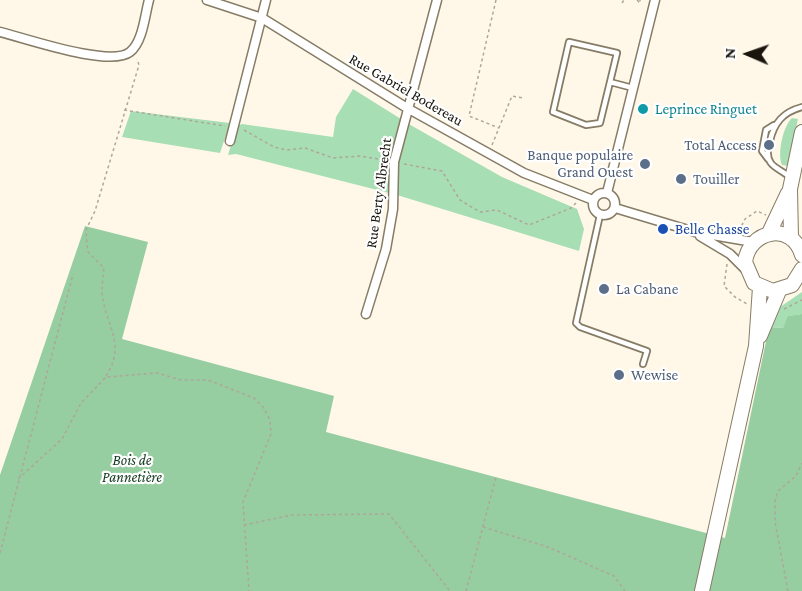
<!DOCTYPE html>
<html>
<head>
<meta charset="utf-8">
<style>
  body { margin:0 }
  #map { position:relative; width:802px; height:591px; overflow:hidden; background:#fff8e9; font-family:"Crimson Pro",serif }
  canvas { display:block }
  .north { position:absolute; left:718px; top:24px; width:60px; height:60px; -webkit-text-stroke:4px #fff; paint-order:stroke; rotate:272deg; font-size:16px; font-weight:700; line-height:24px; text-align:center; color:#19150d }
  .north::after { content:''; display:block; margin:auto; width:21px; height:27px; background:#19150d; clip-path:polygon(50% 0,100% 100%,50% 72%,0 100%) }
</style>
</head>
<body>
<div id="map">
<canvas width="802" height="591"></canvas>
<div class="north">N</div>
</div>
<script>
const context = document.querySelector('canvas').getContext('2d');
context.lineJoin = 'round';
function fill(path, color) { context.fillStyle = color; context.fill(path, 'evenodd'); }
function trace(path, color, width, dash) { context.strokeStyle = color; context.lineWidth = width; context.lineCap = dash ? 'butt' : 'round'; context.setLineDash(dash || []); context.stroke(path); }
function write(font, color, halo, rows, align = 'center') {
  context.font = font + ' "Crimson Pro",serif'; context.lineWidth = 4.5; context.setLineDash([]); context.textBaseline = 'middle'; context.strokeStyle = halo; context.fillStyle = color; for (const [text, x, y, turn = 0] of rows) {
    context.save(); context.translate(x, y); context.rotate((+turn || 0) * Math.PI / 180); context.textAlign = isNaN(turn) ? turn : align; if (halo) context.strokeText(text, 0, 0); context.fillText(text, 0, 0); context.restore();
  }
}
fill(new Path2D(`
  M 353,89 L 401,119 L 391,166 L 389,193 L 236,154 L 228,155 L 237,126 L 242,124 L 333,137 L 336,117 Z
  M 131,111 L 230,123 L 220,153 L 122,137 Z
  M 792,118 L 798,119 L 788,166 L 782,165 C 777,154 783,126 792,118 Z
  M 407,123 L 502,177 L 577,209 L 584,229 L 579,251 L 397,195 L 397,167 Z
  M 802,292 L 802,314 L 789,316 L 783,328 L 769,327 L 777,309 Z`), '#a8deb3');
fill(new Path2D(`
  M 85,226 L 148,242 L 122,339 L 334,396 L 326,432 L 725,538 L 769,327 L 783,328 L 788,316 L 802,314 L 802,591 L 0,591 L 0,475 Z`), '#96cda1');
const lane = new Path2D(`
  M 610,82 L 600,123 L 586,125 L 553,112 L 569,42 L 617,53 L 610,82 L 633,88
  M 770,141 C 774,123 783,112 802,107
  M 768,150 C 766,167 780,168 791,178
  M 768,159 L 762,151 L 766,130 L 774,125
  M 600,215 L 576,323 L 580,327 L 647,351 L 643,364`);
const street = new Path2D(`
  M 207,0 L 262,18 L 407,108 L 524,173 L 593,200
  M 0,32 C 25,38 110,68 130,52 C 143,42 145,14 149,0
  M 230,141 L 266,0
  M593 204a11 11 0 1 1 22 0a11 11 0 1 1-22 0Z
  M 607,193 L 655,0
  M 615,208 L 695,232 L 753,242
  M 700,236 L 730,254 L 745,269
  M 366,314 L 386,249 L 393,209 L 394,162 L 437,0`);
const primary = new Path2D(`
  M 769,233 L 788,193
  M 791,238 L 790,189 L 802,132
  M 802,255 C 792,221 749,230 745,262 L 754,283 L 773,291 L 792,285 L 802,269
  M 760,336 L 779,291
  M 702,591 L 756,346 L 760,287`);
trace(lane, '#867c66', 8);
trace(street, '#867c66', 11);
trace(primary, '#867c66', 16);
trace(new Path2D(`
  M 496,0 L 469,116 L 499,128
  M 637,0 L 640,3 L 640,0
  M 622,3 L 624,0
  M 124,110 L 225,126
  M 244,130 L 274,147 L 286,150 L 305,148 L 333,158 L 360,156 L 384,160
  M 492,145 L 512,96 L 523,98
  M 404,164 L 442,171 L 460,200 L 480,212 L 497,210 L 529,225 L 571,208 L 576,203
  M 739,231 L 745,219 L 757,211 L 766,215
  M 727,264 L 724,286 L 735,297 L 747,304
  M 784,309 L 802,300
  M 106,376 C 127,344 105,324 102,293 C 102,285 103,276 104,268 L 88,252 L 87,246 L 86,230 L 95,211 L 139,65 L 137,59
  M 18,479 L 62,439 L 81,403 L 106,377 L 157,373 L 181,380 L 208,380 L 254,398 L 263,407 L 270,420 L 271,434 L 243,502 L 249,591
  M 244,525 L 292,515 L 389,514 L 450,591
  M 483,527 L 548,547 L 614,576 L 625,591
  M 0,553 L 73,274
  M 466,591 L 496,477
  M 788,591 L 775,522 L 775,501 L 778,491 L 796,476 L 802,463`), '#ada79a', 1.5, [3, 3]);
trace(lane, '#fff', 4.5);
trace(street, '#fff', 8);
trace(primary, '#fff', 14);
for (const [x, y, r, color] of [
  [643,109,6,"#0f9aa8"],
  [769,145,6,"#5c6f8a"],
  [645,164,6,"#5c6f8a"],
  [681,179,6,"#5c6f8a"],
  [663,229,6,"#1a4fb4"],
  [604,289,6,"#5c6f8a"],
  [619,375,6,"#5c6f8a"]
]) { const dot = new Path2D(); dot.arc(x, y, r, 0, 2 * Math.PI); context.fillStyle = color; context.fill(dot); trace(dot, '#fff', 2); }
write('15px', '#19150d', '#fff', [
  ["Rue Gabriel Bodereau",406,90,30],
  ["Rue Berty Albrecht",379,193,-82]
]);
write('15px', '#0d838f', '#fff', [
  ["Leprince Ringuet",655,109]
], 'left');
write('15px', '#4e5e75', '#fff', [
  ["Total Access",757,145,"right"],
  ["Banque populaire",633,155,"right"],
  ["Grand Ouest",633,172,"right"],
  ["Touiller",693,179],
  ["La Cabane",616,289],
  ["Wewise",631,375]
], 'left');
write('15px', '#164399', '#fff', [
  ["Belle Chasse",675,229]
], 'left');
write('italic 15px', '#113a1e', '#fff', [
  ["Bois de",132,460],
  ["Pannetière",132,477]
]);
</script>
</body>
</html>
